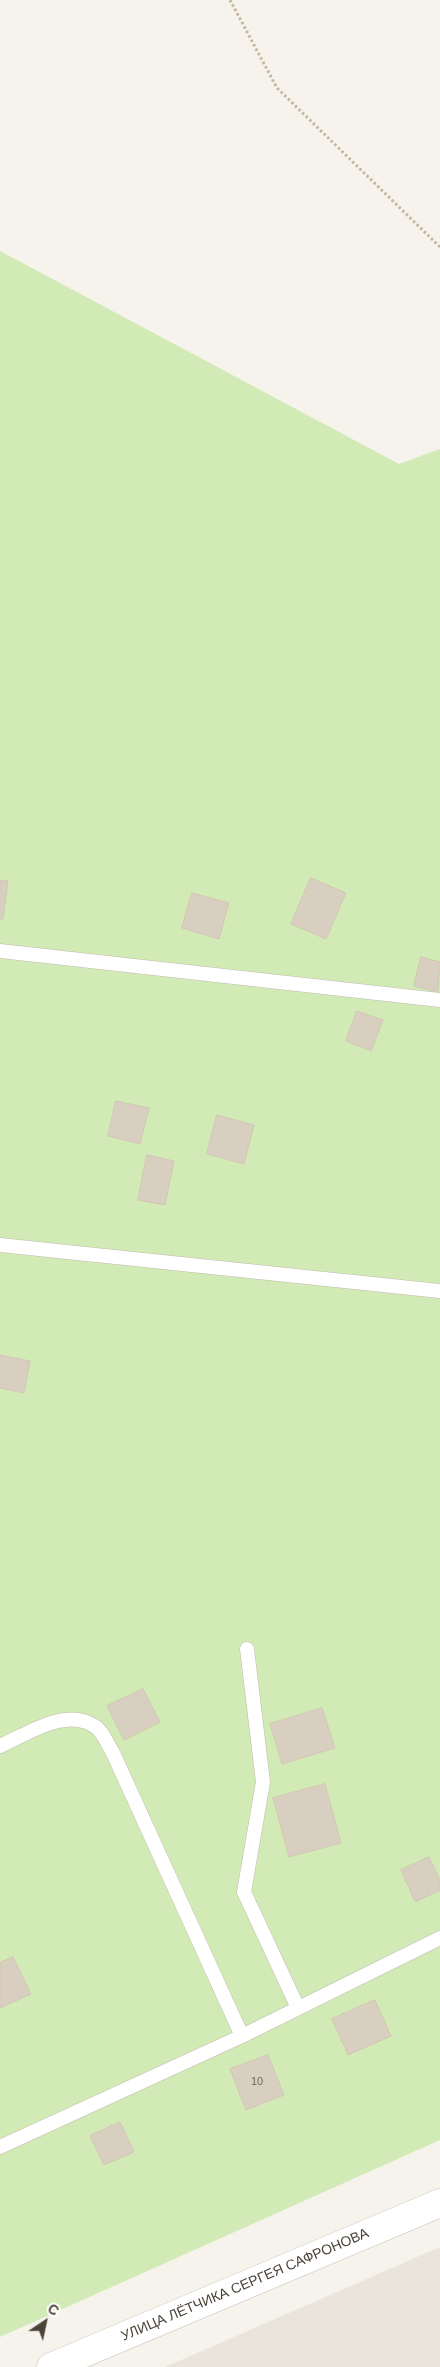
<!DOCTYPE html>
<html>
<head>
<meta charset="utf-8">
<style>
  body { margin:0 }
  #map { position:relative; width:440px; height:2367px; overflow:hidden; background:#f6f3ec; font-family:Helvetica,sans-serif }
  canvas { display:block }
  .north { position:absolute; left:20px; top:2297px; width:50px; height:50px; -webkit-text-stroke:4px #fff; paint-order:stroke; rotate:34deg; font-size:14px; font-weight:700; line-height:20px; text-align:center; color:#4b4439 }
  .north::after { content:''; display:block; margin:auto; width:18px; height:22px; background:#4b4439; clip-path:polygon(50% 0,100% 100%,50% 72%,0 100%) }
</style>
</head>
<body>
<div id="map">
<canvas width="440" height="2367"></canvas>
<div class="north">С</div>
</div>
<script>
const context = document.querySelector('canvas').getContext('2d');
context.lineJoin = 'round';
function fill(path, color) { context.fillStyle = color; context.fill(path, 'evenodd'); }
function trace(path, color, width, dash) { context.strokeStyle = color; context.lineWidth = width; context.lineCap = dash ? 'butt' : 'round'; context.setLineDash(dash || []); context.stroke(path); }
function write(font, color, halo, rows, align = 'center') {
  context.font = font + ' Helvetica,sans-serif'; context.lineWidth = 4.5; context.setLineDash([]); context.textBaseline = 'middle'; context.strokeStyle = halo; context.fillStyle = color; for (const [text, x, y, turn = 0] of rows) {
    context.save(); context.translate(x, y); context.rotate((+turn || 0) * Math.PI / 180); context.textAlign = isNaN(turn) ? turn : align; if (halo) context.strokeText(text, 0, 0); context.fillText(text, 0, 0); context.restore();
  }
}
fill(new Path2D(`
  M 440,2247 L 440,2367 L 165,2367 Z`), '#eae5da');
fill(new Path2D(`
  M 0,251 L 399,464 L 440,449 L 440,2140 L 0,2337 Z`), '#d2eab5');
const building = new Path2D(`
  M 311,878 L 346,893 L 326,939 L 291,924 Z
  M 0,880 L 8,881 L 3,919 L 0,919 Z
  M 192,893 L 229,903 L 219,939 L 182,928 Z
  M 421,957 L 440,962 L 438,992 L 414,986 Z
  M 357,1011 L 383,1020 L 371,1051 L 346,1041 Z
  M 116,1101 L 149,1108 L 140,1144 L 108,1136 Z
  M 217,1115 L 254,1125 L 244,1164 L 207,1154 Z
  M 147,1155 L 174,1161 L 165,1205 L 138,1200 Z
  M 0,1355 L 30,1361 L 24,1393 L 0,1388 Z
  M 143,1689 L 160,1722 L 124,1740 L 107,1706 Z
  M 322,1708 L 335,1748 L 282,1764 L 270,1724 Z
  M 325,1784 L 341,1843 L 289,1857 L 273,1798 Z
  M 429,1857 L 440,1880 L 440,1890 L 415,1902 L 401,1870 Z
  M 13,1957 L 31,1994 L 0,2008 L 0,1963 Z
  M 375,2000 L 391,2036 L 348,2055 L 332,2019 Z
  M 268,2055 L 284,2095 L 246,2110 L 230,2069 Z
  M 120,2122 L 134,2152 L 104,2165 L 90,2136 Z`);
fill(building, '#d8cfc1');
trace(building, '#d3c7b4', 1);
const lane = new Path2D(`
  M 0,951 L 440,1000
  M 0,1245 L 440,1291
  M 247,1649 L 263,1782 L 244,1892 L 298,2008
  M 0,1746 C 28,1734 66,1706 96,1727 C 103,1732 108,1745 113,1753 L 242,2036
  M 0,2147 L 242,2036 L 440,1938`);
const street = new Path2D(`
  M 51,2367 L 440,2203`);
trace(lane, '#c2bbae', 15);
trace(street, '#c2bbae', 29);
trace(new Path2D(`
  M 230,0 L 277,88 L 440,247`), '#c4b79f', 3, [2.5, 2.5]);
trace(lane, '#fff', 14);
trace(street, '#fff', 28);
write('11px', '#6e675b', null, [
  ["10",257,2082]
]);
write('14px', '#4b4439', '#fff', [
  ["УЛИЦА ЛЁТЧИКА СЕРГЕЯ САФРОНОВА",245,2285,-23]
]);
</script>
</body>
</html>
